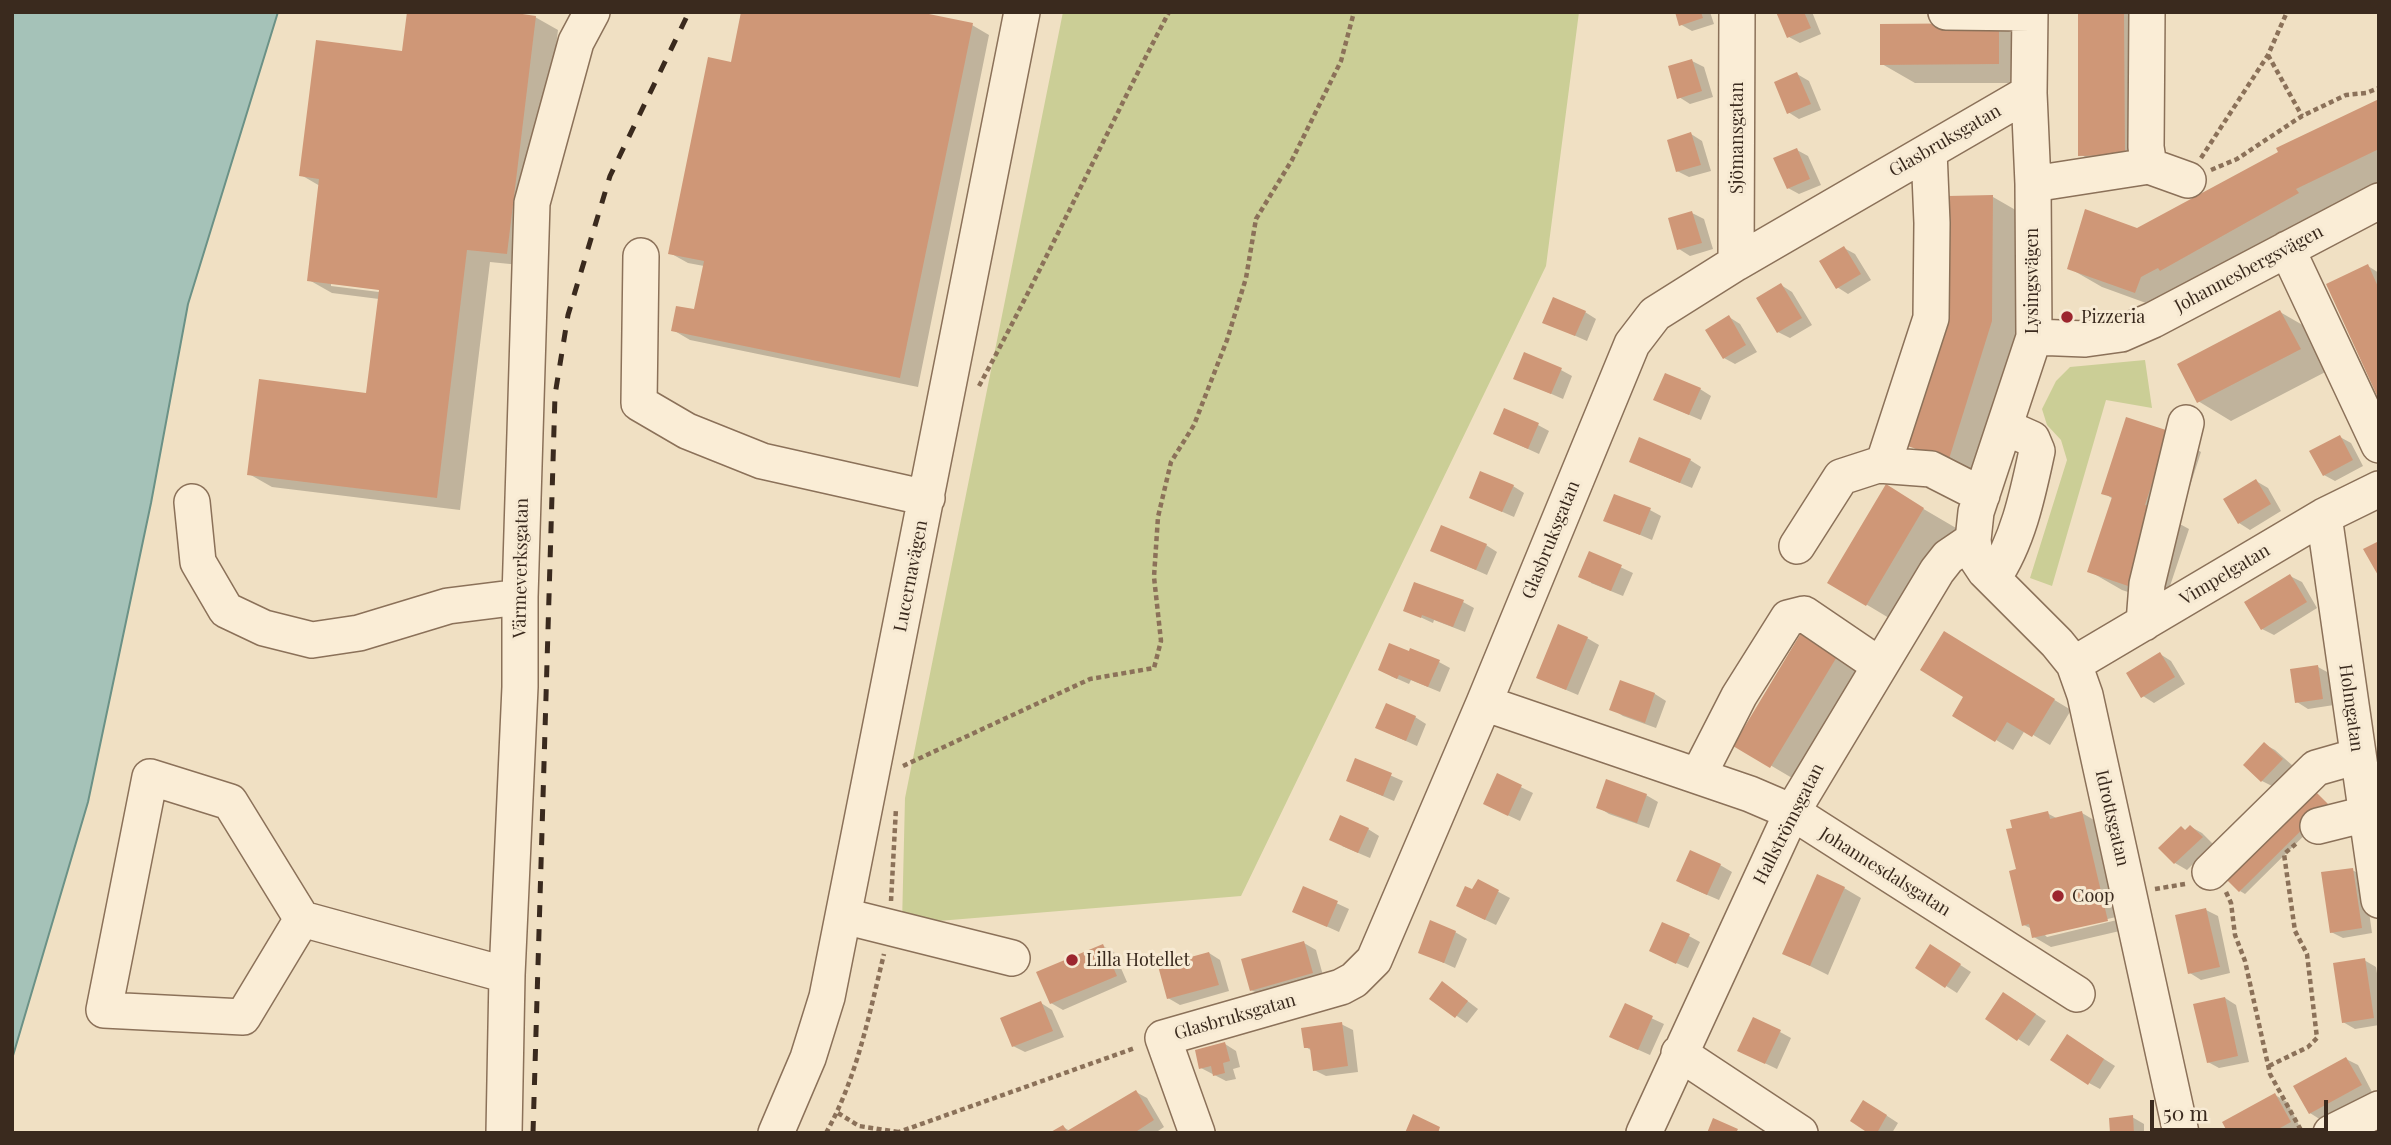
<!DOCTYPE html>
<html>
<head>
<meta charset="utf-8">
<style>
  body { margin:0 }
  #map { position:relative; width:2391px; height:1145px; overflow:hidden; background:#f0e0c3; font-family:"Playfair Display",serif }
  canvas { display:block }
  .frame { position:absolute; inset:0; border:14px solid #3a2a1e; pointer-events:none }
  .scale { position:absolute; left:2150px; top:1100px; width:178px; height:32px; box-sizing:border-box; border:4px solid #3a2a1e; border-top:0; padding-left:9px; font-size:21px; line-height:24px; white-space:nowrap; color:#3a2a1e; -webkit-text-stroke:5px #f7ead3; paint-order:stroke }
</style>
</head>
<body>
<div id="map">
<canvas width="2391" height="1145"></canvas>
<div class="frame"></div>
<div class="scale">50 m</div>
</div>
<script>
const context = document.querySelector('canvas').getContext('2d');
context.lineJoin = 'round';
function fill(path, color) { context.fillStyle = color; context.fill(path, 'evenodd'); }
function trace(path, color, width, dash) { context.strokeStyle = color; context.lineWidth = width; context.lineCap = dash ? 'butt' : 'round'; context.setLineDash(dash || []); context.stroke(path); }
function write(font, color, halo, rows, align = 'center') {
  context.font = font + ' "Playfair Display",serif'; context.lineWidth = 6; context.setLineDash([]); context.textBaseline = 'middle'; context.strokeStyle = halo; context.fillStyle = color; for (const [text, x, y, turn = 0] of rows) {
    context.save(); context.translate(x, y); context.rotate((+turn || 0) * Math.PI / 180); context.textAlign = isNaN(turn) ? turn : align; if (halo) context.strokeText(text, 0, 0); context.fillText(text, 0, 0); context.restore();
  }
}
fill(new Path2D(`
  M 1063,12 L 1579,12 L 1546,266 L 1241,896 L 902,924 L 905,798 Z
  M 2145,360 L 2152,408 L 2106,400 L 2052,586 L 2030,578 L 2067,460 L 2061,440 L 2047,425 L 2042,409 L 2056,381 L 2070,367 Z`), '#cbce96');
const water = new Path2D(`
  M 12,12 L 278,12 L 188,304 L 151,503 L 88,802 L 12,1059 Z`);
fill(water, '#a5c2b8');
trace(water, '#6b9186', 2);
fill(new Path2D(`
  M 1677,12 L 1710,12 L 1714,24 L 1692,31 L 1680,24 Z
  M 1778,12 L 1812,12 L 1821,34 L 1800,43 L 1789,37 Z
  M 2079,12 L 2157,12 L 2158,173 L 2113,174 L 2080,154 Z
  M 535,17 L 558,30 L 530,266 L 490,262 L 460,510 L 272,487 L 249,474 L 368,395 L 379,299 L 332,293 L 309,280 L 320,186 L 301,175 L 403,53 ZM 331,282 L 388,289 L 387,293 L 331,286 Z
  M 972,25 L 989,35 L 918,387 L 690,340 L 673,330 L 695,311 L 704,266 L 688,263 L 670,253 L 732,64 Z
  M 1998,25 L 2031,44 L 2032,83 L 1915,83 L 1882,64 Z
  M 1692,61 L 1704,67 L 1713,97 L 1690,104 L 1679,97 Z
  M 1797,74 L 1809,81 L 1821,110 L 1799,119 L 1788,112 Z
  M 2379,101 L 2379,184 L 2168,311 L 2102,287 L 2069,268 Z
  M 1691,134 L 1702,141 L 1711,171 L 1689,177 L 1677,171 Z
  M 1797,150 L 1808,156 L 1821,185 L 1799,194 L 1788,188 Z
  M 1993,197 L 2026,216 L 2024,341 L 1982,477 L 1939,463 L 1907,444 Z
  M 1692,213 L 1704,219 L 1713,249 L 1690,256 L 1679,249 Z
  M 1844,248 L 1855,254 L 1871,280 L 1848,294 L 1837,287 Z
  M 2368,266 L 2379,273 L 2379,396 Z
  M 1781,285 L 1792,292 L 1812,325 L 1790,338 L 1778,332 Z
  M 1585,312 L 1596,319 L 1587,341 L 1544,322 Z
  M 2280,312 L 2313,331 L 2333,368 L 2231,421 L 2198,401 Z
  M 1729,317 L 1740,324 L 1757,352 L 1735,364 L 1724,358 Z
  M 1561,370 L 1572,376 L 1563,399 L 1515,378 Z
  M 1700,389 L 1711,396 L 1701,420 L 1655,400 Z
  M 1538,425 L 1549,431 L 1539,454 L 1495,434 Z
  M 2168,433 L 2201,452 L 2178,523 L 2189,529 L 2164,604 L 2122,590 L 2089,571 L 2113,499 L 2104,493 Z
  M 2340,437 L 2351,443 L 2363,466 L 2335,481 L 2324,475 Z
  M 1690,460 L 1701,467 L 1692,488 L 1642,467 Z
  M 2256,481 L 2268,488 L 2281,511 L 2250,530 L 2239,523 Z
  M 1513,486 L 1524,493 L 1514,517 L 1471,498 Z
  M 1886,487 L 1956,528 L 1899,624 L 1829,582 Z
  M 1650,510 L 1661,516 L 1652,540 L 1605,520 Z
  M 1486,545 L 1497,552 L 1487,575 L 1444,556 Z
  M 1590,553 L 1633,573 L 1623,596 L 1591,583 Z
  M 2290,576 L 2302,582 L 2317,608 L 2274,635 L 2262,629 Z
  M 1463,602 L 1474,608 L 1465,632 L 1434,620 L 1433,623 L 1405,610 Z
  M 1802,635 L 1870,676 L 1804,785 L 1736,745 Z
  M 1587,638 L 1599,645 L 1578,695 L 1538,678 Z
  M 1962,644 L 2071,710 L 2050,745 L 2025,730 L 2013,750 L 1954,715 L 1966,696 Z
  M 2160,654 L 2171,661 L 2185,684 L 2154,703 L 2143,696 Z
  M 1439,662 L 1450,668 L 1440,692 L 1411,680 L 1409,684 L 1391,676 Z
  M 2318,667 L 2329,673 L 2334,705 L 2308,709 L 2297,702 Z
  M 1621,683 L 1655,694 L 1666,701 L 1656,728 L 1623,716 L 1612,709 Z
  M 1415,717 L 1426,724 L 1417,746 L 1377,728 Z
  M 2264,744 L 2275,750 L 2293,766 L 2274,787 L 2262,781 L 2245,764 Z
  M 1356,760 L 1403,781 L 1394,801 L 1359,786 Z
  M 1498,776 L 1533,793 L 1520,821 L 1497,810 Z
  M 2315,792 L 2332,808 L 2245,894 L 2240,891 Z
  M 1646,795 L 1658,802 L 1649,828 L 1609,814 L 1598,807 Z
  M 2047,813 L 2058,819 L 2082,813 L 2099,823 L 2124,930 L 2051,947 L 2034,937 L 2032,929 L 2024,925 L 2018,870 ZM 2116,917 L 2117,920 L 2047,937 L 2044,934 Z
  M 2191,827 L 2202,833 L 2213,844 L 2187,870 L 2175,863 L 2161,848 Z
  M 1368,829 L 1379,836 L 1370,858 L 1342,846 Z
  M 1720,865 L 1732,872 L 1719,900 L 1689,887 Z
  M 2352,870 L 2364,876 L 2372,933 L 2343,938 L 2331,932 Z
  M 1478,881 L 1510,898 L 1496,925 L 1469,912 L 1473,891 Z
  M 1304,888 L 1349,909 L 1339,932 L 1306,917 Z
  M 1844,888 L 1861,898 L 1828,975 L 1784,953 Z
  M 2206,910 L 2218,916 L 2230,973 L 2201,980 L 2190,973 Z
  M 1455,932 L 1467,939 L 1455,968 L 1420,952 Z
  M 1689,936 L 1700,942 L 1688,968 L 1662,957 Z
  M 1304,943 L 1316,950 L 1324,979 L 1263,996 L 1251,990 Z
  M 1103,946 L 1114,952 L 1127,982 L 1063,1010 L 1051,1003 Z
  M 1209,953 L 1220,960 L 1229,991 L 1180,1005 L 1168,998 Z
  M 1942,953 L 1971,972 L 1957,993 L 1917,967 Z
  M 2364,960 L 2376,967 L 2379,986 L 2379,1025 L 2355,1029 L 2343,1022 Z
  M 1453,990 L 1478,1009 L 1467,1023 L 1431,998 Z
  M 2225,998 L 2236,1005 L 2249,1062 L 2219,1068 L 2208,1062 Z
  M 2015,1000 L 2046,1021 L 2029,1046 L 1987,1019 Z
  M 1041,1003 L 1052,1010 L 1064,1037 L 1025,1052 L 1013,1046 Z
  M 1625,1006 L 1664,1024 L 1650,1055 L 1623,1043 Z
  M 1341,1024 L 1353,1030 L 1358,1072 L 1326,1076 L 1314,1070 L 1312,1051 L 1306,1047 Z
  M 1780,1032 L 1791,1038 L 1777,1069 L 1750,1056 Z
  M 2079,1043 L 2115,1066 L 2100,1089 L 2089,1083 Z
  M 1225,1044 L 1236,1051 L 1240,1067 L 1233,1069 L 1236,1079 L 1226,1081 L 1201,1068 Z
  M 2346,1059 L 2358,1065 L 2372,1092 L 2321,1120 L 2310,1113 Z
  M 1136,1092 L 1147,1098 L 1164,1127 L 1155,1133 L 1053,1133 L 1063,1127 L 1070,1131 Z
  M 2275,1095 L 2287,1102 L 2301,1129 L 2294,1133 L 2230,1133 Z
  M 1875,1108 L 1898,1123 L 1892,1133 L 1871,1133 Z
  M 2132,1117 L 2144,1124 L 2144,1133 L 2112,1133 Z`), '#0003');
fill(new Path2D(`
  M 407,12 L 509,12 L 536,16 L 507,254 L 467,250 L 437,498 L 247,475 L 259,379 L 366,393 L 379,290 L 307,281 L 319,179 L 299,176 L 316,40 L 402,51 Z
  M 741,12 L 919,12 L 973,23 L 900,378 L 671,331 L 676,306 L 694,309 L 704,261 L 668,254 L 708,57 L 731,62 Z
  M 1675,12 L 1701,12 L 1703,18 L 1679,26 Z
  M 1776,12 L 1804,12 L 1811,28 L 1787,38 Z
  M 2078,12 L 2124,12 L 2125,155 L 2078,156 Z
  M 1999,23 L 1999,64 L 1880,65 L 1880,24 Z
  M 1692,59 L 1702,91 L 1677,99 L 1668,66 Z
  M 1797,72 L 1811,104 L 1787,114 L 1774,82 Z
  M 2379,99 L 2379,149 L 2296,189 L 2299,193 L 2160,271 L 2158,268 L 2141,277 L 2135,293 L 2067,269 L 2085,209 L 2137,228 L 2278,152 L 2276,148 Z
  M 1691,132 L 1701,165 L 1676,172 L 1667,140 Z
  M 1797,148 L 1810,179 L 1787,189 L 1773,158 Z
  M 1993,195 L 1992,321 L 1949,459 L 1904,445 L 1948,196 Z
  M 1692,211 L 1702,243 L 1677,250 L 1668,218 Z
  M 1844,246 L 1861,274 L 1836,289 L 1819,261 Z
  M 2368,264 L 2379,289 L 2379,400 L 2326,284 Z
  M 1781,283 L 1802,318 L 1777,333 L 1756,298 Z
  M 1553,297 L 1586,311 L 1575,336 L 1542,323 Z
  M 2280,310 L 2301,349 L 2197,403 L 2177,364 Z
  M 1729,315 L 1746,345 L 1723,359 L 1705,330 Z
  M 1524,352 L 1562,368 L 1551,394 L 1513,379 Z
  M 1665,373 L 1701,388 L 1689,415 L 1653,400 Z
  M 1504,408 L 1539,423 L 1528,449 L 1493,434 Z
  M 2126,417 L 2169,431 L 2145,505 L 2157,509 L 2131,587 L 2087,572 L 2112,497 L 2101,494 Z
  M 2340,435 L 2353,460 L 2323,476 L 2309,451 Z
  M 1639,437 L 1691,459 L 1680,483 L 1629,462 Z
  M 1480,471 L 1514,485 L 1502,512 L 1469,498 Z
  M 2256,479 L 2271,504 L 2238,524 L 2223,499 Z
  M 1886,484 L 1924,508 L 1866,606 L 1827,583 Z
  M 1614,494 L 1651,508 L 1640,535 L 1603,521 Z
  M 1441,525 L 1487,544 L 1476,570 L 1430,551 Z
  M 2379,541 L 2379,577 L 2363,549 Z
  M 1589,551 L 1622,565 L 1611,591 L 1578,577 Z
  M 2290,574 L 2307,602 L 2261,630 L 2244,602 Z
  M 1414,582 L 1464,600 L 1453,627 L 1422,615 L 1421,618 L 1403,611 Z
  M 1558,624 L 1588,637 L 1566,690 L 1536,678 Z
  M 1944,631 L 2055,699 L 2032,737 L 2007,722 L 1995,742 L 1952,716 L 1963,697 L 1920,670 Z
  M 1801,633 L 1838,655 L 1770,768 L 1733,746 Z
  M 1389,643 L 1409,651 L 1410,648 L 1440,660 L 1428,687 L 1399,675 L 1397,679 L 1378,670 Z
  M 2160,652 L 2175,677 L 2141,698 L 2126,673 Z
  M 2318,665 L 2323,699 L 2295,703 L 2290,669 Z
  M 1620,680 L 1655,693 L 1645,723 L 1609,710 Z
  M 1386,703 L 1416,716 L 1406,741 L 1375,728 Z
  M 2264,742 L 2283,759 L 2261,782 L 2243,765 Z
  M 1355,758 L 1392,773 L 1383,796 L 1346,781 Z
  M 1497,773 L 1522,785 L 1508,816 L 1483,804 Z
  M 1606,779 L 1647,794 L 1637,823 L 1596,808 Z
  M 2314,790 L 2328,804 L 2239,892 L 2225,878 Z
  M 2048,811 L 2050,819 L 2082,811 L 2108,921 L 2032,938 L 2029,924 L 2022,926 L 2009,871 L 2016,869 L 2006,829 L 2012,828 L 2010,820 Z
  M 1340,815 L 1369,828 L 1358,853 L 1329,840 Z
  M 2190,825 L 2203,837 L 2174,864 L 2158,848 L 2181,826 L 2185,830 Z
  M 1690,850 L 1721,864 L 1707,895 L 1676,881 Z
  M 2353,868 L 2362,928 L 2330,933 L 2321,872 Z
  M 1817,874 L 1845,887 L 1810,966 L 1782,954 Z
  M 1478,879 L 1499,890 L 1485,920 L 1456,906 L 1465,886 L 1472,889 Z
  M 1303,886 L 1338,901 L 1327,927 L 1292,912 Z
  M 2206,908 L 2220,967 L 2188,974 L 2175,915 Z
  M 1430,920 L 1456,931 L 1444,963 L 1418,953 Z
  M 1662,922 L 1690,934 L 1676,964 L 1649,951 Z
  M 1304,941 L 1313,973 L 1250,991 L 1241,959 Z
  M 1103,944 L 1117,976 L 1050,1004 L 1036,972 Z
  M 1930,944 L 1961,964 L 1945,988 L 1915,968 Z
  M 1209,952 L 1219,985 L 1167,999 L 1158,966 Z
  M 2365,958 L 2374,1018 L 2342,1023 L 2333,963 Z
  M 1442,981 L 1468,1001 L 1455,1018 L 1429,999 Z
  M 2003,992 L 2036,1014 L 2017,1041 L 1985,1019 Z
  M 2225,997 L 2238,1056 L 2207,1063 L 2193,1004 Z
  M 1041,1001 L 1053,1031 L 1012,1047 L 1000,1018 Z
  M 1625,1003 L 1653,1016 L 1638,1050 L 1609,1037 Z
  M 1753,1017 L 1781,1030 L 1765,1064 L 1737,1051 Z
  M 1342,1022 L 1348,1066 L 1313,1071 L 1310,1048 L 1304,1048 L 1301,1028 Z
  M 2067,1034 L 2104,1059 L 2088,1085 L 2050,1060 Z
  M 1225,1042 L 1230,1061 L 1223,1063 L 1225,1073 L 1213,1076 L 1211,1066 L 1199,1069 L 1195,1050 Z
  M 2346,1057 L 2362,1085 L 2309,1114 L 2293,1086 Z
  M 1136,1090 L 1154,1120 L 1134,1133 L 1049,1133 L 1063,1125 L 1067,1131 Z
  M 2275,1093 L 2291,1122 L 2271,1133 L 2228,1133 L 2222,1122 Z
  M 1863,1100 L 1887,1115 L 1877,1133 L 1868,1133 L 1850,1121 Z
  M 1413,1114 L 1440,1127 L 1438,1133 L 1405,1133 Z
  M 2133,1115 L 2134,1133 L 2110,1133 L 2109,1118 Z
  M 1713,1118 L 1738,1129 L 1736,1133 L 1707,1133 Z`), '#cf9777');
const minor = new Path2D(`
  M 1946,12 L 2030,13
  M 2030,12 L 2029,93 L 2033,184 L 2034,337 L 1976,512 L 1973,540 L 1975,556 L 1985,571 L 2057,643 L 2074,664 L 2085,695 L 2181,1133
  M 2147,12 L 2146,147 L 2149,166
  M 2033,184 L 2149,166 L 2188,180
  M 2287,249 L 2379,445
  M 641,256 L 639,403 L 687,431 L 762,461 L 927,498
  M 1736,263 L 1737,12
  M 2034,337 L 2085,339 L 2121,334 L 2153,320 L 2379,201
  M 1883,465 L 1931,318 L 1932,223 L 1929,151
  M 192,502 L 198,562 L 226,610 L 264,628 L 312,640 L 359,633 L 448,606 L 520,597
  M 2324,516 L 2379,900
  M 1797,546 L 1841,477 L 1878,465 L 1931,469 L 1982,495
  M 1993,578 C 2018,542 2028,493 2037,451 L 2032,439 L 2005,427
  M 2144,623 L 2147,584 L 2186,423
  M 2074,664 L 2324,516 L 2379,489
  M 1484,703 L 1750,794 L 1792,812 L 2077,994
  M 1698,776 L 1739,696 L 1788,618 L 1804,614 L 1879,665
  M 2318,826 L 2366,814
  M 2210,872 L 2316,768 L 2358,756
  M 844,916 L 1012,958
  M 302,919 L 243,1017 L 104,1010 L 150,777 L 230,802 L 302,919 L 507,975
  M 1679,1053 L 1800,1133
  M 504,1133 L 507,975 L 520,687 L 520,597 L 532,203 L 576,42 L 592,12
  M 776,1133 L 808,1058 L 827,997 L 1022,12
  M 1197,1133 L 1163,1038 L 1341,987 L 1354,980 L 1374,960 L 1484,703 L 1632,344 L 1655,314 L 1736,263 L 2029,93
  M 1644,1133 L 1792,812 L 1937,571 L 1948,557 L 1973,540
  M 2331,1133 L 2379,1109`);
trace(minor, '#8b7159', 38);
trace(new Path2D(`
  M 2268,55 L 2302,116
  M 2201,158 L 2268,55 L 2287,12
  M 2211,170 L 2237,159 L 2302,116 L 2346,95 L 2366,93 L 2379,88
  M 979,386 C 1046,263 1104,136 1169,12
  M 903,766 L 1090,679 L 1154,668 L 1161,641 L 1154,577 L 1158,517 L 1171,462 L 1194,425 L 1227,340 L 1246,278 L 1256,219 L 1292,160 L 1341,61 L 1354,12
  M 2155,889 L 2185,884
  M 2226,892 L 2231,903 L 2235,935 L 2245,961 L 2270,1074 L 2302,1132
  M 891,901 L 896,808
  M 2269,1066 L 2308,1047 L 2317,1038 L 2307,954 L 2295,931 L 2284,854 L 2298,842
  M 838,1113 L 859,1126 L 898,1132
  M 826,1133 C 857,1078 869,1015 884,954
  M 896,1133 L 1135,1048`), '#8b7159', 4.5, [5, 3.5]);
trace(minor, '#faedd6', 35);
trace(new Path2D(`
  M 533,1133 L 555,395 L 568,315 L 610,176 L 689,12`), '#3a2a1e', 5, [12, 12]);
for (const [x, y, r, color] of [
  [2067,317,7,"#9c262e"],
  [2058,896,7,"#9c262e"],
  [1072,960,7,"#9c262e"]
]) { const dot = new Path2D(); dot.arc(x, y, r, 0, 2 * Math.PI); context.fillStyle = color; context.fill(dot); trace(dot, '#f7ead3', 2.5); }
write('18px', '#3a2a1e', '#f7ead3', [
  ["Sjömansgatan",1737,138,-90],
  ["Glasbruksgatan",1945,141,-30],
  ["Johannesbergsvägen",2249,269,-28],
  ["Lysingsvägen",2032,281,-90],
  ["Glasbruksgatan",1551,540,-68],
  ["Värmeverksgatan",521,568,-89],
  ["Vimpelgatan",2225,575,-31],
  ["Lucernavägen",911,576,-79],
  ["Holmgatan",2351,708,82],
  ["Idrottsgatan",2112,818,77],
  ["Hallströmsgatan",1789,824,-63],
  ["Johannesdalsgatan",1885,872,32],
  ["Glasbruksgatan",1235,1017,-16]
]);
write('18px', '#3a2a1e', '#f7ead3', [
  ["Pizzeria",2081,317],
  ["Coop",2072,896],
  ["Lilla Hotellet",1086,960]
], 'left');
</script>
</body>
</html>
